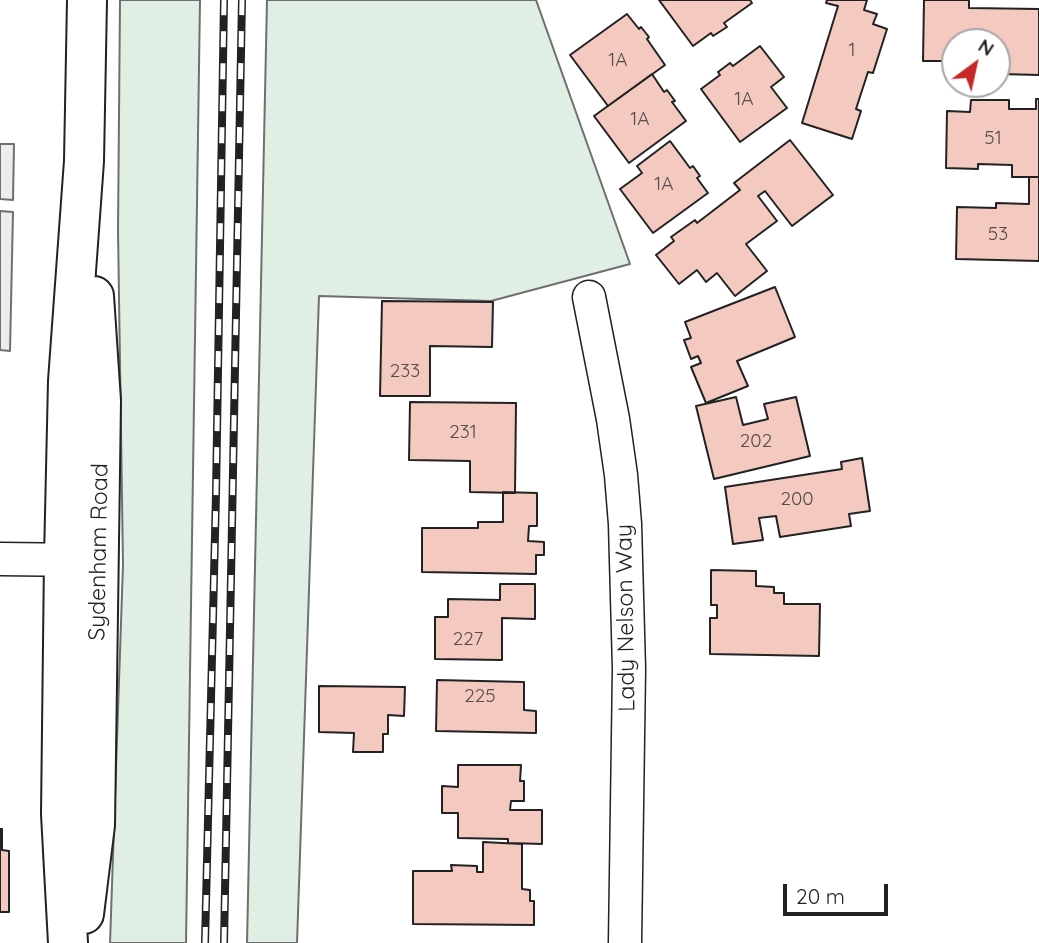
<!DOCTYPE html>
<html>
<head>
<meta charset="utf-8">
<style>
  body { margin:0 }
  #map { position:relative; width:1039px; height:943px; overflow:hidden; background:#fff; font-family:Quicksand,sans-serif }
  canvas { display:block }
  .north { position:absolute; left:941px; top:28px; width:70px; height:70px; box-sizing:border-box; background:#fff; border:2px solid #a7a7a7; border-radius:50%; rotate:33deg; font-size:19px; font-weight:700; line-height:28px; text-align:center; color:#222 }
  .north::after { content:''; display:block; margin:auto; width:24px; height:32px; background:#c62828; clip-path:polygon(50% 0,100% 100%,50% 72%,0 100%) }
  .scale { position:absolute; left:783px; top:884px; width:105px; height:32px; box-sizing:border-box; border:4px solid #222; border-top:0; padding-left:9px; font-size:21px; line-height:24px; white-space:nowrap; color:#222; -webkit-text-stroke:5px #fff; paint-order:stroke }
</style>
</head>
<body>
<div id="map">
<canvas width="1039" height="943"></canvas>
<div class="north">N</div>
<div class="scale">20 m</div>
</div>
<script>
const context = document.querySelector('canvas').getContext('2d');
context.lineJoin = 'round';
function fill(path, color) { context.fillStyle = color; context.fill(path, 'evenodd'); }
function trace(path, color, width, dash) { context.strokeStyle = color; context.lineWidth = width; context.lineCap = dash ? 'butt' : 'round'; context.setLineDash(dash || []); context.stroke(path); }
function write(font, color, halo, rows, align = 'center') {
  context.font = font + ' Quicksand,sans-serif'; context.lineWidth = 5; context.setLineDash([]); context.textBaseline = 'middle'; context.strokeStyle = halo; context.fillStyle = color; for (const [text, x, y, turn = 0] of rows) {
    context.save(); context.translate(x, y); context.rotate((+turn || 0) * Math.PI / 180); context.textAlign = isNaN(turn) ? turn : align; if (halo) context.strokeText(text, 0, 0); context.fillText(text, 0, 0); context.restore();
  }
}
const green = new Path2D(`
  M 120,0 L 200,0 L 186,943 L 110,943 L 123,565 L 118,230 Z
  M 267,0 L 536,0 L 630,264 L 491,301 L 319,296 L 297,943 L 247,943 Z`);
fill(green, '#e0efe3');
trace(green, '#6f6f6f', 2);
const parking = new Path2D(`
  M 0,144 L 14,144 L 13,200 L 0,199 Z
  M 0,211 L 13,212 L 10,351 L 0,350 Z`);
fill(parking, '#ededed');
trace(parking, '#6f6f6f', 2);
const building = new Path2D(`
  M 659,0 L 750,0 L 752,3 L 724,23 L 727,27 L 713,36 L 711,33 L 693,46 Z
  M 827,0 L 867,0 L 864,10 L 877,14 L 873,24 L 887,29 L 873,73 L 868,72 L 856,109 L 861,111 L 852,139 L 802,123 L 838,6 L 826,3 Z
  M 924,0 L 969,0 L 969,8 L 1039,9 L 1039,75 L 1001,74 L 1001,62 L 997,62 L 997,42 L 955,42 L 955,61 L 923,61 Z
  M 627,14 L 639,29 L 641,27 L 649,37 L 647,39 L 665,65 L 608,106 L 570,55 Z
  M 760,46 L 784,77 L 771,87 L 787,108 L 740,142 L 701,89 L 720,75 L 718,72 L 730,63 L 733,66 Z
  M 652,74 L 664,92 L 667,90 L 675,101 L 672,102 L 686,121 L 629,163 L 594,116 Z
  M 1036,99 L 1039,99 L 1039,177 L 1012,177 L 1012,165 L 978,164 L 978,169 L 946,168 L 947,111 L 970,112 L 971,100 L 1009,100 L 1009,109 L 1036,109 Z
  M 790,140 L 833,195 L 792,226 L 765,191 L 758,196 L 777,221 L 746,244 L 767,271 L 735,296 L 717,273 L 706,282 L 697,270 L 679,284 L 656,255 L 674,241 L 671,237 L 695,220 L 697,223 L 740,190 L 734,183 Z
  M 670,141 L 690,168 L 693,166 L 700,176 L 697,178 L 708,193 L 653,233 L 620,189 L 642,173 L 637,166 Z
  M 1029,177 L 1039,177 L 1039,261 L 956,259 L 957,207 L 996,208 L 996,203 L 1029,204 Z
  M 775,287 L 795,337 L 737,361 L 748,386 L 706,403 L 691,367 L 701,363 L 698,356 L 691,359 L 684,340 L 691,338 L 685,322 Z
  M 382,301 L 493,302 L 492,347 L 430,346 L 430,396 L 380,396 Z
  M 736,397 L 743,425 L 768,419 L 764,404 L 796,397 L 810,456 L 714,479 L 696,406 Z
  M 410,402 L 516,403 L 515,493 L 470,492 L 470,461 L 409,460 Z
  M 862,458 L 870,511 L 849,514 L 851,526 L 780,537 L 776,516 L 759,518 L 763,540 L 733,544 L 725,487 L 842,469 L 841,462 Z
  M 503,492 L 537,493 L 537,526 L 529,526 L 528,541 L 544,542 L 544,555 L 536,555 L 536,574 L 422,572 L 422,528 L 478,528 L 478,522 L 503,522 Z
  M 711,570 L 756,571 L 756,586 L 774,587 L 774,593 L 784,593 L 784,604 L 820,604 L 819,656 L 710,654 L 710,618 L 717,618 L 717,605 L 711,605 Z
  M 500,584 L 535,584 L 535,619 L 502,618 L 502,660 L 435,659 L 435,617 L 448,617 L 448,599 L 500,600 Z
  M 437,680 L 524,682 L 524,710 L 536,711 L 536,733 L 436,731 Z
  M 319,686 L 405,687 L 404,716 L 388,715 L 388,734 L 383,734 L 383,752 L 353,752 L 354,733 L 319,732 Z
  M 458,765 L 521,765 L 520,781 L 524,781 L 524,801 L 511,801 L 510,810 L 542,810 L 542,844 L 508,843 L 508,839 L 458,838 L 458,813 L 442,813 L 442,786 L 458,787 Z
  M 0,829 L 2,829 L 2,850 L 9,851 L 9,912 L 0,912 Z
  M 483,842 L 522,844 L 522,889 L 530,890 L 530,901 L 534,901 L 534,925 L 413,924 L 413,871 L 452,871 L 451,865 L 477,866 L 477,872 L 483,872 Z`);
fill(building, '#f3c9c0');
trace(building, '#222', 2);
const street = new Path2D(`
  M 589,297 L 613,419 L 621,475 L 625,524 L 629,669 L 625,943
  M 0,559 L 86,560`);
const secondary = new Path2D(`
  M 84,914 L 95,825 L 101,401 L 94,296
  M 68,943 L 61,814 L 64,559 L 68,381 L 84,161 L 87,0`);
trace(street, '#222', 35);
trace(secondary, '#222', 42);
trace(street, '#fff', 32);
trace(secondary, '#fff', 38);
const rail = new Path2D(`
  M 205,943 L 216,494 L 224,0
  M 224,943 L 242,0`);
trace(rail, '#222', 8);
trace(rail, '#fff', 5, [16]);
write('19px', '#564c4a', null, [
  ["1",852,50],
  ["1A",618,60],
  ["1A",744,99],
  ["1A",640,119],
  ["51",993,138],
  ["1A",664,184],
  ["53",998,234],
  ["233",405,371],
  ["231",463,432],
  ["202",756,441],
  ["200",797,499],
  ["227",468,639],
  ["225",480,696]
]);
write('23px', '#222', '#fff', [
  ["Sydenham Road",99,552,-89],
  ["Lady Nelson Way",626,618,-91]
]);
</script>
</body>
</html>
